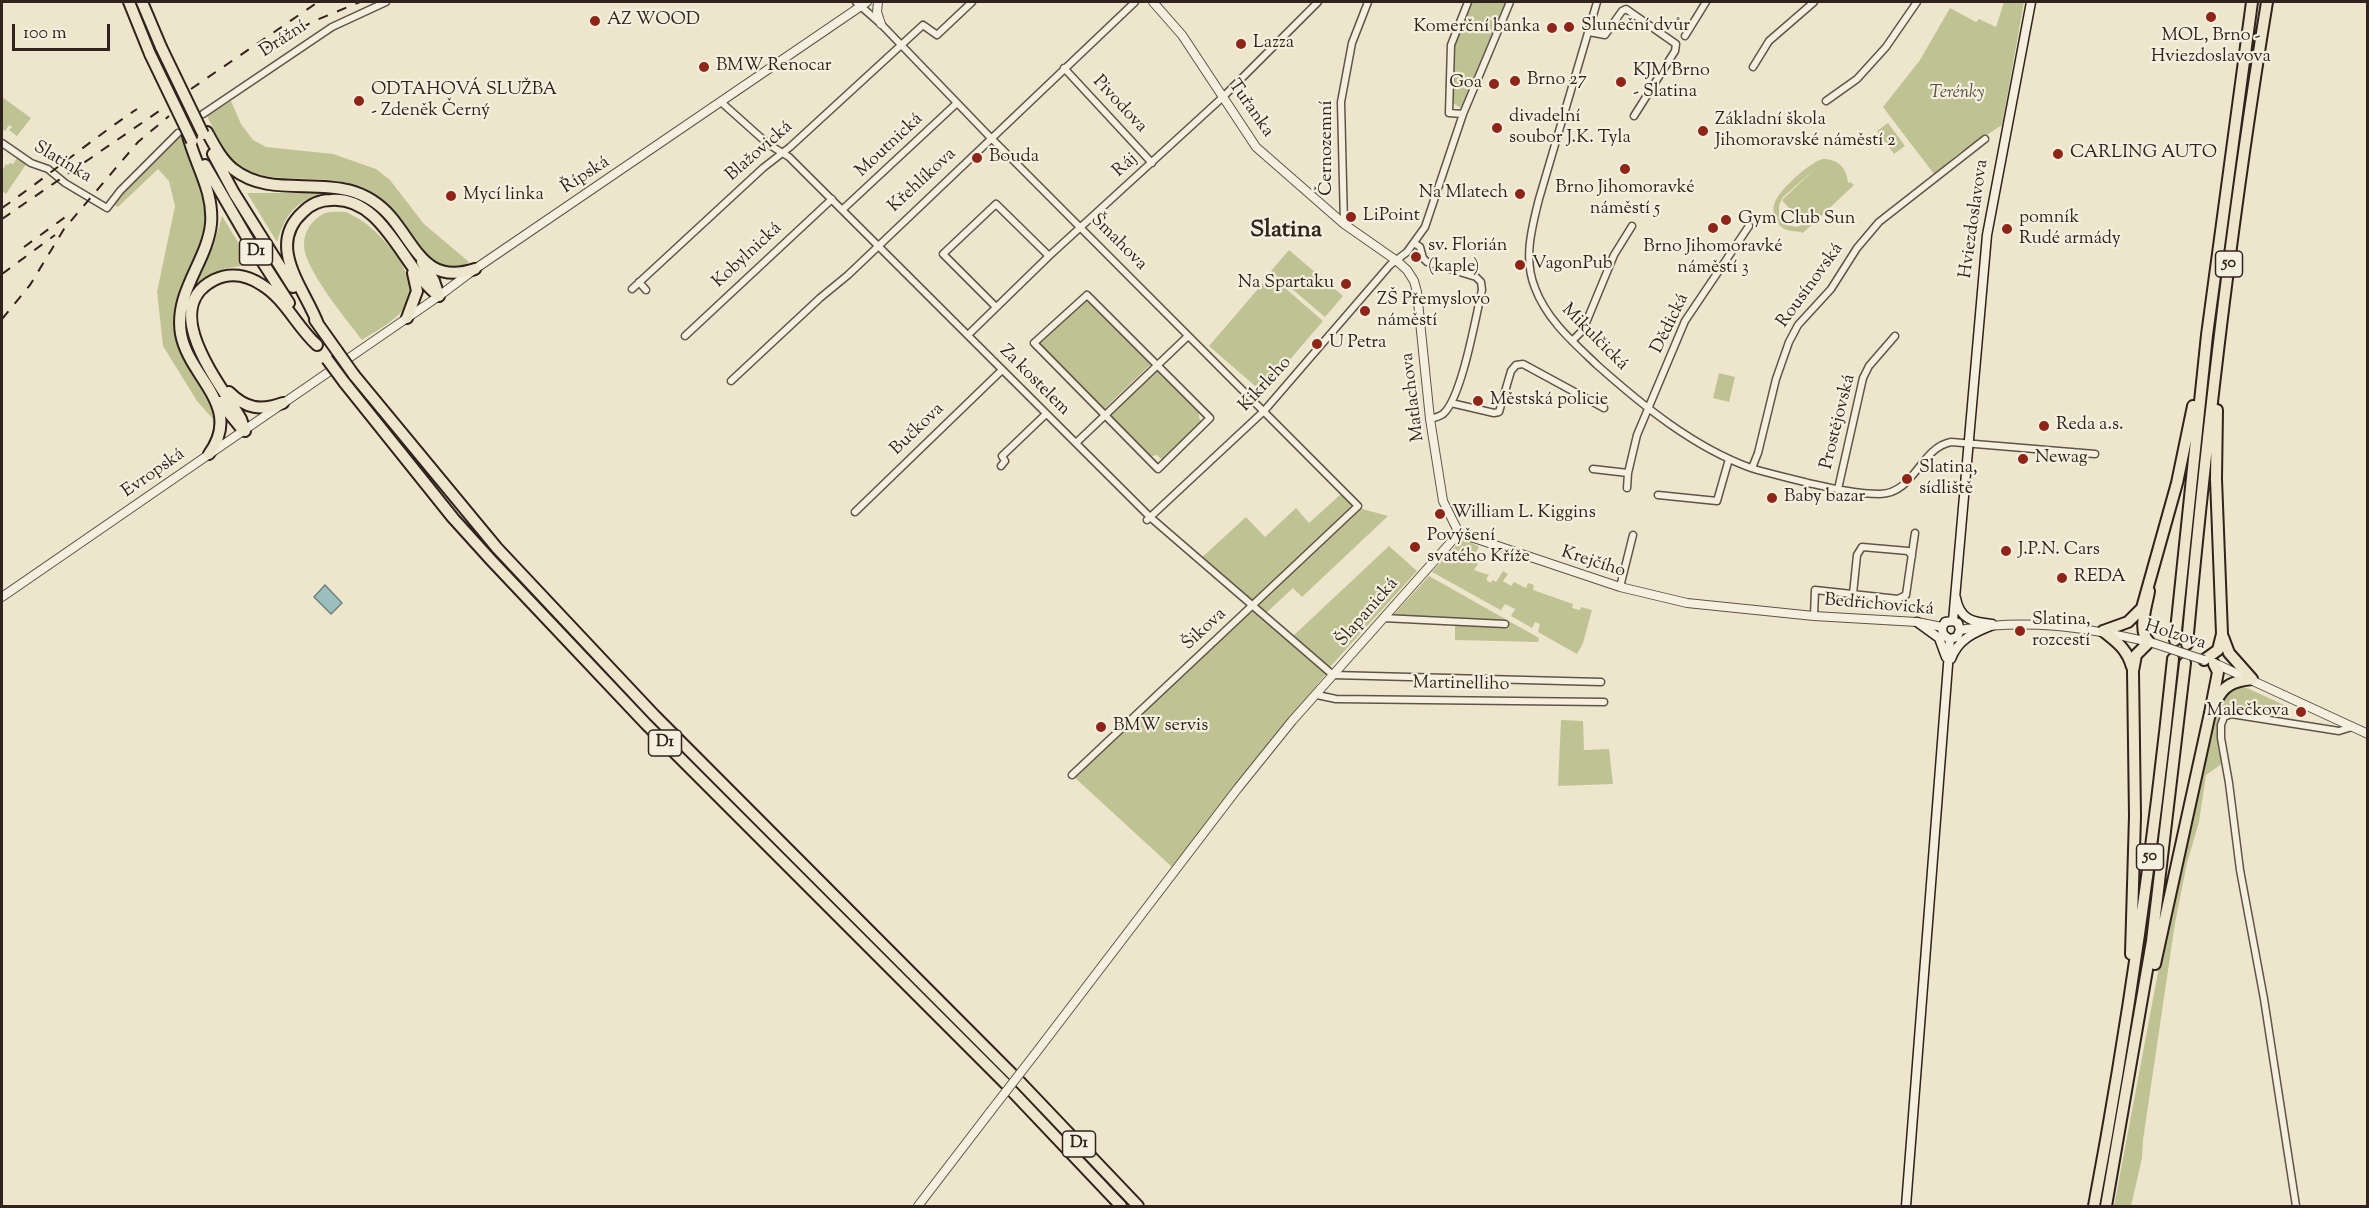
<!DOCTYPE html>
<html>
<head>
<meta charset="utf-8">
<style>
  body { margin:0 }
  #map { position:relative; width:2369px; height:1208px; overflow:hidden; background:#eee6cc; font-family:"Sorts Mill Goudy",serif }
  canvas { display:block }
  .frame { position:absolute; inset:0; border:3px solid #30221c; pointer-events:none }
  .scale { position:absolute; left:12px; top:24px; width:98px; height:27px; box-sizing:border-box; border:3px solid #30221c; border-top:0; padding-left:8px; font-size:18px; line-height:21px; white-space:nowrap; color:#30221c; -webkit-text-stroke:4px #f4efde; paint-order:stroke }
</style>
</head>
<body>
<div id="map">
<canvas width="2369" height="1208"></canvas>
<div class="frame"></div>
<div class="scale">100 m</div>
</div>
<script>
const context = document.querySelector('canvas').getContext('2d');
context.lineJoin = 'round';
function fill(path, color) { context.fillStyle = color; context.fill(path, 'evenodd'); }
function trace(path, color, width, dash) { context.strokeStyle = color; context.lineWidth = width; context.lineCap = dash ? 'butt' : 'round'; context.setLineDash(dash || []); context.stroke(path); }
function write(font, color, halo, rows, align = 'center') {
  context.font = font + ' "Sorts Mill Goudy",serif'; context.lineWidth = 4.5; context.setLineDash([]); context.textBaseline = 'middle'; context.strokeStyle = halo; context.fillStyle = color; for (const [text, x, y, turn = 0] of rows) {
    context.save(); context.translate(x, y); context.rotate((+turn || 0) * Math.PI / 180); context.textAlign = isNaN(turn) ? turn : align; if (halo) context.strokeText(text, 0, 0); context.fillText(text, 0, 0); context.restore();
  }
}
fill(new Path2D(`
  M 1471,2 L 1506,2 L 1461,108 L 1449,101 L 1452,45 Z
  M 2004,2 L 2024,2 L 2002,125 L 1959,153 L 1934,174 L 1883,107 L 1920,60 L 1950,8 L 1976,22 L 1979,19 L 1996,27 Z
  M 2,97 L 31,118 L 17,136 L 9,130 L 12,127 L 9,125 L 5,131 L 2,129 Z
  M 231,101 L 241,124 L 253,140 L 266,147 L 333,154 L 376,169 L 390,180 L 424,224 L 469,262 C 463,266 456,273 448,271 C 428,266 419,244 408,228 C 398,214 385,199 369,190 C 331,169 265,190 236,163 C 223,150 215,132 207,116 Z
  M 1888,123 L 1905,146 L 1894,154 L 1877,131 Z
  M 180,136 L 199,173 L 207,213 L 202,239 L 180,293 L 176,325 L 215,407 L 218,429 L 210,442 L 214,427 L 212,418 L 197,401 L 163,346 L 157,292 L 175,206 L 169,181 L 158,169 L 118,207 L 114,205 L 119,197 L 167,146 Z
  M 18,157 L 27,163 L 6,194 L 2,191 L 2,171 L 6,164 L 8,165 L 10,163 L 13,164 Z
  M 1823,159 C 1838,159 1847,168 1848,183 L 1850,182 L 1854,185 L 1803,233 C 1795,230 1786,233 1778,224 C 1773,218 1772,209 1775,202 C 1779,190 1811,161 1823,159 ZM 1818,166 L 1782,200 L 1803,225 L 1796,227 L 1787,225 L 1779,214 L 1779,205 L 1783,197 Z
  M 247,193 L 324,193 C 295,202 286,213 277,242 Z
  M 346,212 C 354,216 364,221 370,227 C 387,241 419,278 408,302 C 399,320 377,330 362,340 C 347,320 303,268 304,244 C 304,231 312,220 323,214 C 329,211 339,212 346,212 Z
  M 222,216 L 252,265 C 222,268 211,268 192,293 L 213,247 Z
  M 1289,250 L 1343,296 L 1325,317 L 1271,271 Z
  M 1270,275 L 1323,321 L 1262,392 L 1209,346 Z
  M 1088,298 L 1151,361 L 1151,364 L 1104,409 L 1101,409 L 1037,343 Z
  M 1159,368 L 1199,409 L 1199,418 L 1204,424 L 1164,462 L 1157,455 L 1148,457 L 1108,417 Z
  M 1719,373 L 1735,377 L 1729,402 L 1713,398 Z
  M 1342,493 L 1359,508 L 1388,516 L 1302,597 L 1293,588 L 1265,614 L 1328,671 L 1172,867 L 1073,776 L 1250,609 L 1198,561 L 1246,517 L 1265,537 L 1296,508 L 1309,523 Z
  M 1463,538 L 1479,547 L 1472,558 L 1478,564 L 1474,570 L 1489,575 L 1486,579 L 1490,583 L 1493,580 L 1496,582 L 1503,571 L 1508,574 L 1503,581 L 1511,586 L 1514,582 L 1526,588 L 1528,583 L 1534,585 L 1533,590 L 1573,604 L 1572,608 L 1580,610 L 1581,607 L 1592,610 L 1583,643 L 1577,654 L 1538,632 L 1540,624 L 1535,622 L 1532,628 L 1511,616 L 1515,609 L 1505,604 L 1501,610 L 1504,612 L 1432,572 Z
  M 1389,546 L 1417,571 L 1329,668 L 1293,636 Z
  M 1429,576 L 1539,638 L 1538,642 L 1455,640 L 1455,623 L 1389,620 Z
  M 2235,687 L 2247,688 L 2284,705 L 2280,715 L 2233,705 L 2228,706 C 2213,724 2219,742 2223,763 L 2206,775 L 2199,822 L 2187,863 L 2175,923 L 2143,1140 L 2142,1158 L 2131,1206 L 2114,1206 L 2163,946 L 2212,723 L 2221,696 Z
  M 1561,720 L 1583,721 L 1584,750 L 1609,749 L 1613,784 L 1558,786 Z`), '#bfc393');
const water = new Path2D(`
  M 325,585 L 342,603 L 331,614 L 314,597 Z`);
fill(water, '#9bbebf');
trace(water, '#70807e', 1.5);
const minor = new Path2D(`
  M 856,2 L 881,24 L 988,135 L 1358,506 L 1072,775
  M 1597,2 L 1539,199 C 1532,227 1523,259 1535,288 C 1547,320 1573,342 1597,365 C 1642,405 1693,447 1751,468 C 1770,474 1790,478 1808,483 C 1831,488 1857,494 1880,494 C 1915,493 1920,448 1951,442 L 2095,454
  M 1589,32 L 1605,35 L 1622,11 L 1626,9 L 1676,44 L 1675,51 L 1634,116
  M 1685,36 L 1706,2
  M 1753,67 L 1769,41 L 1814,2
  M 1064,68 L 1152,163
  M 1826,101 L 1857,79 L 1886,47 L 1917,2
  M 721,102 L 768,144 L 789,157 L 1150,517 L 1333,675 L 1601,682
  M 203,114 L 332,27 L 386,2
  M 1463,114 L 1449,113 L 1451,45 L 1468,2
  M 2,143 L 31,163 L 48,169 L 65,183 L 107,208 L 120,191 L 178,133
  M 842,210 L 957,103
  M 1344,224 L 1341,102 L 1352,43 L 1368,2
  M 1414,243 L 1420,247 L 1423,258 L 1427,262 L 1476,277 L 1481,282 L 1482,290 C 1476,315 1462,398 1443,414 C 1440,416 1434,418 1430,419
  M 639,282 L 646,290
  M 632,289 L 763,168 L 790,147 L 923,25 L 937,35 L 972,2
  M 1087,295 L 1210,418 L 1158,469 L 1034,343 Z
  M 996,307 L 943,254 L 996,204 L 1049,256
  M 971,332 L 1049,256 L 1223,97 L 1318,2
  M 685,336 L 832,199
  M 1572,341 L 1583,330 L 1614,255 L 1632,226
  M 731,381 L 820,298 L 848,275 L 1135,2
  M 1451,403 L 1494,413 L 1499,412 L 1511,371 L 1516,365 L 1523,364 L 1604,408
  M 1076,443 L 1188,336
  M 1001,466 L 1005,461 L 1002,456 L 1046,414
  M 1752,468 L 1758,453 L 1776,379 L 1789,342 L 1798,325 L 1831,289 L 1857,248 L 1879,222 L 1985,139
  M 1593,469 L 1628,473
  M 1627,488 L 1628,473 L 1637,435 L 1685,321 L 1749,226
  M 1838,489 L 1863,378 L 1869,366 L 1895,336
  M 1658,495 L 1717,501 L 1729,459
  M 855,512 L 1002,370
  M 1147,520 L 1264,411 L 1390,265 L 1407,252 L 1425,227 L 1463,114 L 1510,2
  M 1620,587 L 1633,535
  M 1853,594 L 1857,555 L 1862,547 L 1908,551 L 1912,556
  M 1814,616 L 1815,590 L 1898,599 L 1906,595 L 1915,533
  M 1383,618 L 1505,624
  M 1317,695 L 1336,699 L 1604,702
  M 2296,1206 L 2264,999 L 2240,870 L 2229,783 L 2221,738 L 2221,725 L 2224,717 L 2231,714 L 2339,731 L 2352,727`);
const tertiary = new Path2D(`
  M 878,2 L 877,12 L 881,24
  M 1153,2 L 1182,35 L 1256,147 L 1344,224 L 1397,261 L 1407,270 L 1414,281 L 1417,292 L 1430,419 L 1443,501 L 1459,533
  M 1459,533 L 1620,587 L 1687,603 L 1814,616 L 1917,622 L 1942,627
  M 2,597 L 439,296 L 475,269 L 867,2
  M 1960,630 C 2025,618 2085,627 2149,642
  M 2214,663 L 2368,734
  M 1035,1054 L 1238,788 L 1292,721 L 1459,533
  M 918,1206 L 990,1112`);
const secondary = new Path2D(`
  M 1956,598 C 1960,620 1973,622 1992,624
  M 1953,621 L 1987,235 L 2031,2
  M 1917,622 L 1939,638 L 1946,657
  M 1949,639 L 1943,634 L 1942,628 L 1945,622 L 1953,621
  M 1950,639 L 1957,637 L 1960,630 L 1958,623 L 1953,621
  M 1951,659 C 1958,639 1975,632 1993,625
  M 1906,1206 L 1950,639`);
const trunk = new Path2D(`
  M 2103,631 L 2128,622 L 2142,608 L 2177,483 L 2193,406
  M 2103,631 C 2117,642 2127,649 2132,667
  M 2223,637 L 2229,653 L 2252,679
  M 2175,640 L 2207,335 L 2252,2
  M 2187,644 C 2207,429 2232,215 2267,2
  M 2204,660 L 2218,650 L 2222,634 L 2216,479 L 2217,410
  M 2216,702 C 2223,685 2234,681 2252,679
  M 2131,954 L 2135,816 L 2133,671 L 2136,655 L 2149,642 C 2137,631 2147,605 2149,591
  M 2155,964 L 2210,713 L 2218,672 L 2214,664
  M 2094,1206 C 2128,1025 2154,843 2173,659
  M 2106,1206 L 2152,941 L 2185,663`);
const motorway = new Path2D(`
  M 129,2 L 150,54
  M 142,2 L 161,47
  M 187,132 C 194,163 214,190 211,224 C 207,262 174,292 181,334 C 189,378 244,406 209,454
  M 207,132 C 214,145 221,159 233,169 C 280,206 344,162 391,217 C 417,248 426,285 475,269
  M 213,154 L 234,193 L 293,287
  M 205,165 L 249,241 L 289,303
  M 422,262 L 434,281 L 439,296
  M 407,318 L 417,291 L 413,273
  M 315,320 L 337,351
  M 318,324 C 305,289 265,246 303,212 C 311,204 320,200 331,200 C 384,196 403,270 439,296
  M 354,375 L 497,548 L 654,715 L 1013,1075
  M 344,382 L 453,518 L 491,560 L 646,724 L 1006,1084
  M 229,392 C 246,409 261,411 283,403
  M 220,402 L 242,429
  M 245,431 L 241,419 C 222,386 157,309 214,280 C 230,272 247,275 262,285 C 285,299 297,327 317,345
  M 1019,1081 L 1138,1206
  M 1012,1091 L 1121,1206`);
trace(minor, '#605348', 9);
trace(tertiary, '#605348', 10);
trace(secondary, '#30221c', 11);
trace(trunk, '#30221c', 14);
trace(motorway, '#30221c', 14);
trace(minor, '#f4efde', 6);
trace(tertiary, '#f4efde', 8);
trace(secondary, '#f4efde', 8);
trace(trunk, '#eee6cc', 10);
trace(motorway, '#eee6cc', 10);
trace(new Path2D(`
  M 266,48 L 314,21 L 360,2
  M 191,89 L 318,2
  M 2,208 C 48,176 91,140 137,109
  M 2,219 L 165,107
  M 24,247 L 68,215
  M 2,274 L 55,235
  M 2,319 L 30,285 L 64,229 L 138,142 L 169,116`), '#30221c', 2, [10, 10]);
const tertiaryBridge = new Path2D(`
  M 2153,643 L 2204,660
  M 990,1112 L 1035,1054`);
const motorwayBridge = new Path2D(`
  M 161,47 L 203,134
  M 150,54 L 192,141
  M 337,351 L 354,375
  M 327,359 L 344,382`);
trace(tertiaryBridge, '#605348', 10, []);
trace(motorwayBridge, '#30221c', 14, []);
trace(tertiaryBridge, '#f4efde', 8);
trace(motorwayBridge, '#eee6cc', 10);
for (const [x, y, r, color] of [
  [2211,17,6,"#8f2418"],
  [595,21,6,"#8f2418"],
  [1569,27,6,"#8f2418"],
  [1552,28,6,"#8f2418"],
  [1241,44,6,"#8f2418"],
  [704,67,6,"#8f2418"],
  [1515,81,6,"#8f2418"],
  [1621,82,6,"#8f2418"],
  [1494,84,6,"#8f2418"],
  [359,101,6,"#8f2418"],
  [1497,128,6,"#8f2418"],
  [1703,131,6,"#8f2418"],
  [2058,154,6,"#8f2418"],
  [977,158,6,"#8f2418"],
  [1625,169,6,"#8f2418"],
  [1520,194,6,"#8f2418"],
  [451,196,6,"#8f2418"],
  [1351,217,6,"#8f2418"],
  [1726,220,6,"#8f2418"],
  [1713,228,6,"#8f2418"],
  [2007,229,6,"#8f2418"],
  [1416,257,6,"#8f2418"],
  [1520,265,6,"#8f2418"],
  [1346,284,6,"#8f2418"],
  [1365,311,6,"#8f2418"],
  [1317,344,6,"#8f2418"],
  [1478,401,6,"#8f2418"],
  [2044,426,6,"#8f2418"],
  [2023,459,6,"#8f2418"],
  [1907,479,6,"#8f2418"],
  [1772,498,6,"#8f2418"],
  [1440,514,6,"#8f2418"],
  [1415,547,6,"#8f2418"],
  [2006,551,6,"#8f2418"],
  [2062,578,6,"#8f2418"],
  [2020,631,6,"#8f2418"],
  [2301,712,6,"#8f2418"],
  [1101,727,6,"#8f2418"]
]) { const dot = new Path2D(); dot.arc(x, y, r, 0, 2 * Math.PI); context.fillStyle = color; context.fill(dot); trace(dot, '#f4efde', 2); }
for (const [x, y, w] of [
  [256,252,33],
  [2229,264,27],
  [665,743,33],
  [2150,857,27],
  [1079,1144,33]
]) { const box = new Path2D(); box.roundRect(x - w / 2, y - 13, w, 26, 4.5); context.fillStyle = '#f4efde'; context.fill(box); trace(box, '#30221c', 1.5); }
write('bold 16px', '#30221c', null, [
  ["D1",256,252],
  ["50",2229,264],
  ["D1",665,743],
  ["50",2150,857],
  ["D1",1079,1144]
]);
write('18px', '#30221c', '#f4efde', [
  ["AZ WOOD",607,21],
  ["Sluneční dvůr",1581,27],
  ["Komerční banka",1540,28,"right"],
  ["MOL, Brno -",2211,37,"center"],
  ["Hviezdoslavova",2211,58,"center"],
  ["Lazza",1253,44],
  ["BMW Renocar",716,67],
  ["KJM Brno",1633,72],
  ["- Slatina",1633,93],
  ["Brno 27",1527,81],
  ["Goa",1482,84,"right"],
  ["ODTAHOVÁ SLUŽBA",371,91],
  ["- Zdeněk Černý",371,112],
  ["divadelní",1509,118],
  ["soubor J.K. Tyla",1509,139],
  ["Základní škola",1715,121],
  ["Jihomoravské náměstí 2",1715,142],
  ["CARLING AUTO",2070,154],
  ["Bouda",989,158],
  ["Brno Jihomoravké",1625,189,"center"],
  ["náměstí 5",1625,210,"center"],
  ["Na Mlatech",1508,194,"right"],
  ["Mycí linka",463,196],
  ["LiPoint",1363,217],
  ["pomník",2019,219],
  ["Rudé armády",2019,240],
  ["Gym Club Sun",1738,220],
  ["sv. Florián",1428,247],
  ["(kaple)",1428,268],
  ["Brno Jihomoravké",1713,248,"center"],
  ["náměstí 3",1713,269,"center"],
  ["VagonPub",1532,265],
  ["Na Spartaku",1334,284,"right"],
  ["ZŠ Přemyslovo",1377,301],
  ["náměstí",1377,322],
  ["U Petra",1329,344],
  ["Městská policie",1490,401],
  ["Reda a.s.",2056,426],
  ["Newag",2035,459],
  ["Slatina,",1919,469],
  ["sídliště",1919,490],
  ["Baby bazar",1784,498],
  ["William L. Kiggins",1452,514],
  ["Povýšení",1427,537],
  ["svatého Kříže",1427,558],
  ["J.P.N. Cars",2018,551],
  ["REDA",2074,578],
  ["Slatina,",2032,621],
  ["rozcestí",2032,642],
  ["Malečkova",2289,712,"right"],
  ["BMW servis",1113,727]
], 'left');
write('18px', '#30221c', '#f4efde', [
  ["Drážní",284,40,-33],
  ["Pivodova",1119,105,47],
  ["Tuřanka",1250,109,55],
  ["Moutnická",890,146,-43],
  ["Černozemní",1328,148,-90],
  ["Blažovická",760,152,-41],
  ["Slatinka",62,163,31],
  ["Ráj",1126,166,-42],
  ["Řípská",586,176,-33],
  ["Křehlíkova",923,181,-43],
  ["Hviezdoslavova",1975,219,-82],
  ["Šmahova",1118,243,45],
  ["Kobylnická",748,256,-43],
  ["Rousínovská",1811,286,-54],
  ["Dědická",1671,324,-64],
  ["Mikulčická",1594,338,45],
  ["Za kostelem",1034,381,45],
  ["Kikrleho",1266,385,-47],
  ["Matlachova",1414,397,-97],
  ["Prostějovská",1839,422,-76],
  ["Bučkova",918,430,-44],
  ["Evropská",154,474,-35],
  ["Krejčího",1593,563,18],
  ["Bedřichovická",1879,606,5],
  ["Šlapanická",1368,613,-49],
  ["Šikova",1205,630,-43],
  ["Holzova",2175,636,17],
  ["Martinelliho",1461,685,1]
]);
write('italic 18px', '#5b5240', '#f4efde', [
  ["Terénky",1957,94]
]);
write('bold 24px', '#30221c', '#f4efde', [
  ["Slatina",1286,232]
]);
</script>
</body>
</html>
